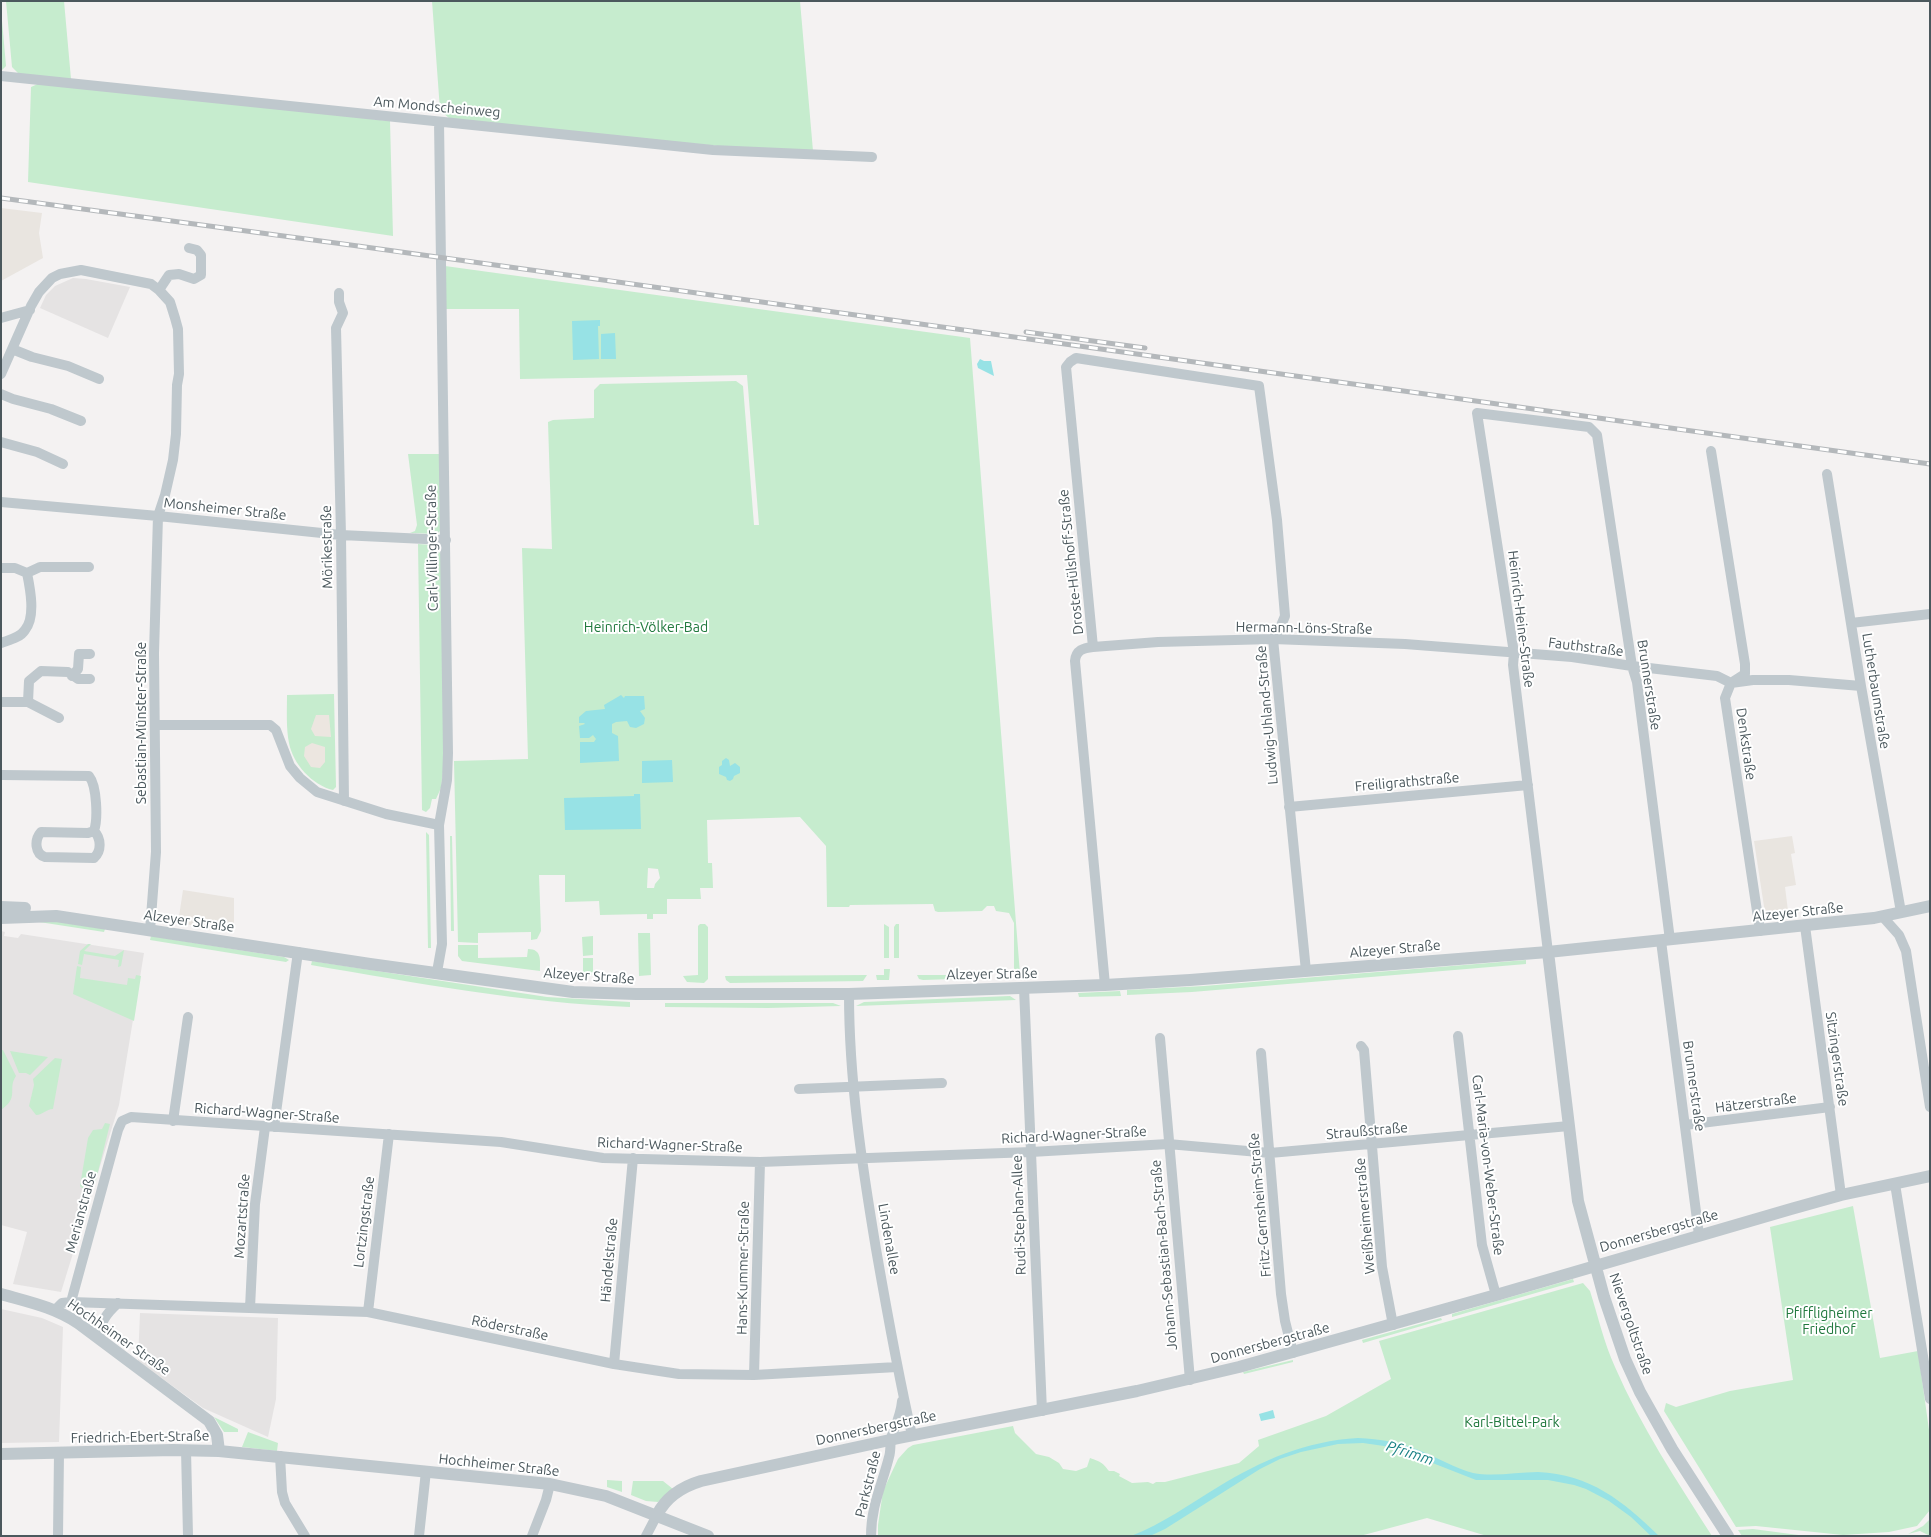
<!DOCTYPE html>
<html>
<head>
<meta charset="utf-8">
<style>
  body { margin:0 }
  #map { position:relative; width:1931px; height:1537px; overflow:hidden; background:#f4f2f2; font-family:Ubuntu,sans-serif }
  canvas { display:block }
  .frame { position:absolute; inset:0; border:2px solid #4b585d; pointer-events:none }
</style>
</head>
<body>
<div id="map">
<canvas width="1931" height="1537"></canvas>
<div class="frame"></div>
</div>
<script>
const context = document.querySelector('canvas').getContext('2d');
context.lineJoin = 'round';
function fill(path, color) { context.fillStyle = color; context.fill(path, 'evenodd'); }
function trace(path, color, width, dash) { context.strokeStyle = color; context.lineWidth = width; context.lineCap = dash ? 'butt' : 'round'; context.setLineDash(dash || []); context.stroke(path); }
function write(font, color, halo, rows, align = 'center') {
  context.font = font + ' Ubuntu,sans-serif'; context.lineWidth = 4; context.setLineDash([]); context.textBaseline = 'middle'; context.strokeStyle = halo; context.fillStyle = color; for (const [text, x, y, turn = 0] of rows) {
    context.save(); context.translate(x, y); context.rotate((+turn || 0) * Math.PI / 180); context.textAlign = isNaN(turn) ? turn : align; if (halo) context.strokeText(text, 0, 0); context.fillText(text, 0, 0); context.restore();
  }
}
fill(new Path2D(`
  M 1,208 L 42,213 L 39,233 L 43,258 L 1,281 Z
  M 1792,836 L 1795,853 L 1791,854 L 1796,885 L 1785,887 L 1788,911 L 1765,913 L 1754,841 Z
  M 183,890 L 234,898 L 234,932 L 178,923 Z`), '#e9e5e0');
fill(new Path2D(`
  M 73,278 L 86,279 L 130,287 L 108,338 L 40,308 L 46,295 L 55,286 Z
  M 1,931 L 5,932 L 4,936 L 18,938 L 21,934 L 144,953 L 119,1105 L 61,1292 L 13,1284 L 27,1232 L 1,1225 Z
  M 1,1309 L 42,1318 L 63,1327 L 59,1442 L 1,1443 Z
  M 140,1313 L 278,1318 L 276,1399 L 268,1437 L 203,1408 L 138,1361 Z`), '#e5e3e3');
fill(new Path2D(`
  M 6,1 L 64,1 L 71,79 L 19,74 L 12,67 Z
  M 432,1 L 800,1 L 813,151 L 747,149 L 450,119 L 440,110 Z
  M 1,9 L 6,66 L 1,71 Z
  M 40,83 L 390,121 L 393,236 L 28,182 L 31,87 Z
  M 445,266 L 970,338 L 1020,974 L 1016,973 L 1014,968 L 1014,923 L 1009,913 L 996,911 L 994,906 L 987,906 L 982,911 L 938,912 L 935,911 L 933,904 L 850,905 L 849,907 L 827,907 L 826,846 L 800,817 L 707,820 L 708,863 L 712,863 L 713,888 L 700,888 L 701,899 L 667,899 L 667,914 L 653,914 L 653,919 L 647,919 L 647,914 L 600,915 L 599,901 L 565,902 L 565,875 L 539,875 L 541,931 L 537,939 L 531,940 L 531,932 L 478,933 L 478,943 L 458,942 L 454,761 L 528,759 L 522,548 L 552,549 L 548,422 L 553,420 L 594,418 L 594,390 L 600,384 L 736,381 L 743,386 L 754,525 L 759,525 L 747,375 L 520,379 L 519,309 L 446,309 ZM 648,868 L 658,869 L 660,878 L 655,884 L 654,888 L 647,888 Z
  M 408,454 L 440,454 L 440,531 L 437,534 L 410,533 L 415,531 L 417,525 Z
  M 418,544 L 432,545 L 441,554 L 444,763 L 441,788 L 436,799 L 432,799 L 430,808 L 426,812 L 422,810 Z
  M 334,694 L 336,787 L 333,790 C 312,785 293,764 289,743 C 286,728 287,710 287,695 Z
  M 426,832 L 429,835 L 431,948 L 428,948 Z
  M 450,836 L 452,836 L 454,931 L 451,931 Z
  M 40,919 L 105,929 L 104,932 L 39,922 Z
  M 700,924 L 705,924 L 708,927 L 708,979 L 704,983 L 687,982 L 683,976 L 698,975 L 698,926 Z
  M 884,924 L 889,927 L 889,958 L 884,958 Z
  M 896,924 L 899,924 L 899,958 L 894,958 L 894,927 Z
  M 638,933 L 650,933 L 651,975 L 639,976 Z
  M 151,936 L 284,957 L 289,960 L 286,962 L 150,940 Z
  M 593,936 L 593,955 L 583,956 L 582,937 Z
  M 88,944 L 91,944 L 84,951 L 115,956 L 124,950 L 121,966 L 118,967 L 119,960 L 84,954 L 82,965 L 78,964 L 80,951 Z
  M 458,945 L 478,945 L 478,958 L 527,957 L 528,949 C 542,949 540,960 540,971 L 462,961 L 458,956 Z
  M 583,958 L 593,958 L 593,975 L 550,972 L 583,973 Z
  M 1526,960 L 1526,964 L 1192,992 L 1127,995 L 1127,990 L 1204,986 Z
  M 312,961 L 547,997 L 630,1002 L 630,1007 C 523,1003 417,983 311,965 Z
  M 77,966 L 81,967 L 80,978 L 127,985 L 128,978 L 135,979 L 136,975 L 141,976 L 134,1021 L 73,994 Z
  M 884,969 L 890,969 L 889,980 L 877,980 L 876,975 L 884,975 Z
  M 867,975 L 863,981 L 730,983 L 726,980 L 725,976 Z
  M 917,975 L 986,975 L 984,978 L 923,980 L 919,979 Z
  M 1120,991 L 1121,996 L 1079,997 L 1078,993 Z
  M 1010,996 L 1016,1000 L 856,1006 L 864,1002 Z
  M 665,1003 L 833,1003 L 841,1006 L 768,1008 L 665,1007 Z
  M 1,1050 L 3,1050 L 16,1076 C 7,1089 20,1097 1,1110 Z
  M 10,1051 L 48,1057 L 30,1075 L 26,1073 L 19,1073 Z
  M 55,1058 L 62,1059 L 53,1109 C 46,1109 43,1115 36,1115 L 29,1106 L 34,1085 L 33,1079 Z
  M 105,1123 L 110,1124 L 95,1184 L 93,1187 L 83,1189 L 80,1186 L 88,1138 L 93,1130 L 102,1129 Z
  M 1853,1206 L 1880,1358 L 1918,1351 L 1930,1437 L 1930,1510 L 1917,1526 L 1889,1532 L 1843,1535 L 1756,1526 L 1736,1527 L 1664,1411 L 1666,1403 L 1676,1407 L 1730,1391 L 1793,1380 L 1770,1227 Z
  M 1573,1279 L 1574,1282 L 1452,1317 L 1452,1314 Z
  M 1583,1283 L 1590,1291 C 1598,1316 1604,1343 1615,1367 C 1641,1427 1677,1481 1712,1536 L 1487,1536 L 1427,1518 L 1360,1536 L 878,1536 L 878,1525 L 883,1491 L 898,1459 L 908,1448 L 913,1445 L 1013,1426 L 1015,1433 L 1036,1454 L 1049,1457 L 1059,1463 L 1063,1469 L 1076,1471 L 1087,1467 L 1090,1458 C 1101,1462 1102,1462 1109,1471 L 1114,1471 L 1120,1474 L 1119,1476 L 1132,1483 L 1148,1482 L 1153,1484 L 1156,1482 L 1165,1482 L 1239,1463 L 1259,1446 L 1258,1440 L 1326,1416 L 1391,1379 L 1379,1341 Z
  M 1441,1318 L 1442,1320 L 1363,1343 L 1362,1340 Z
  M 1293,1360 L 1293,1362 L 1244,1374 L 1243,1372 Z
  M 214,1417 L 238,1429 L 238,1432 L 224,1432 Z
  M 248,1432 L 278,1443 L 277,1451 L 242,1447 Z
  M 607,1480 L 622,1481 L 622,1492 L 607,1487 Z
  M 633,1481 L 663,1481 L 673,1489 L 658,1502 L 646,1501 L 631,1495 Z
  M 1930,1519 L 1930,1536 L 1920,1531 L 1908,1534 L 1923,1526 Z
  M 1753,1529 L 1806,1536 L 1742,1536 L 1738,1530 Z`), '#c6ecce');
fill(new Path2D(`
  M 316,715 L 329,715 L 331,737 L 315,736 L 311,729 Z
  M 312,743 L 325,747 L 325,762 L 320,768 L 311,767 L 304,756 L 305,747 Z`), '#ece6e0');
fill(new Path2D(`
  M 600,320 L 600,326 L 598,326 L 599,359 L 573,360 L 572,321 Z
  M 615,333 L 616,359 L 601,359 L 601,334 Z
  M 980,359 L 984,361 L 991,361 L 994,376 L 978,368 L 977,364 Z
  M 621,695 L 624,698 L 625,696 L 644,696 L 645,709 L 640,711 L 645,718 L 644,724 L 636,728 L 630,727 L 627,721 L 616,722 L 612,724 L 612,733 L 618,736 L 619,761 L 580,763 L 580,742 L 594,742 L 596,739 L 593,735 L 589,738 L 580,738 L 579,726 L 585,724 L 584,723 L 579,723 L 579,717 L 586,711 L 605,709 L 604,705 Z
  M 726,758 L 729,760 L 730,766 L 735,763 L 740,767 L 740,773 L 734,776 L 733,779 L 730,781 L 727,780 L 726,777 L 719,774 L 719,767 L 722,765 L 722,761 Z
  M 672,760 L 673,782 L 642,783 L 642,761 Z
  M 634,794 L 640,794 L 641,829 L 565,830 L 564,798 L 634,796 Z
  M 1273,1410 L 1275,1418 L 1261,1421 L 1259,1414 Z
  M 1358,1438 C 1380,1439 1400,1442 1421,1451 C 1438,1458 1455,1468 1473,1473 C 1494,1477 1517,1472 1538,1472 C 1590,1474 1623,1501 1659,1536 L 1651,1536 L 1631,1517 L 1609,1501 L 1586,1489 L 1574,1485 L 1548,1480 L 1476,1480 L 1407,1453 L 1384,1446 L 1363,1443 L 1338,1444 L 1301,1452 L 1280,1459 L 1260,1469 L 1165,1529 L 1150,1536 L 1131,1536 C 1164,1523 1188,1505 1218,1487 C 1262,1460 1306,1441 1358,1438 Z`), '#97e2e5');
trace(new Path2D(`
  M 1,76 L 713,150 L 872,157
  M 159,290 L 169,275 L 179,274 L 194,279 L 201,275 L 201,255 L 197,250 L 189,248
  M 339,293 L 339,302 L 343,313 L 336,328 L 341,535 L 344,801
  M 1,318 L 30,310
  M 12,349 L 32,357 L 68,366 L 99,379
  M 1,374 L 31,306 L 39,292 L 52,278 L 60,274 L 81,270 L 151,284 L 159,290 L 170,302 L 175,318 L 178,329 L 179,374 L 177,385 L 176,434 L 173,460 L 165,495 L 158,516 L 154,653 L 156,852 L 150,930
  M 1,394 L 13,399 L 51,409 L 81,421
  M 1,442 L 37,452 L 63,464
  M 1711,451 L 1745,664 L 1745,674 L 1731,683 L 1725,698 L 1760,931
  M 1827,474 L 1861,686 L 1901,912
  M 1,502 L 158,516 L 341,535 L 446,540
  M 1,568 L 15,568 L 27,573 L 40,567 L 89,567
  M 1851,623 L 1930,614
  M 1,643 C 9,640 20,638 25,630 C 36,617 30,588 27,573
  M 1093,647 L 1158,642 L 1273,639 L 1405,644 L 1572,657 L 1632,666 L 1717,676 L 1731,683 L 1753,680 L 1789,680 L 1861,686
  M 72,676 L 78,669 L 79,654 L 90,654
  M 1,702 L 28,702 L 29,681 L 41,671 L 68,672 L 78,679 L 90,679
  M 28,702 L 59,718
  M 156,725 L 270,725 L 276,730 L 290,766 L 300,778 L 317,792 L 386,814 L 439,825
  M 2,775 L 89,776 C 97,786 98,819 94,831 L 88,833 L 41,832 C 34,840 35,854 45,857 L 94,858 C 102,851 101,838 94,831
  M 1289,807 L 1528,785
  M 1883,917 L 1899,935 L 1906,951 L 1930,1107
  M 1805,926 L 1841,1195
  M 1661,941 L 1699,1235
  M 1548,952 L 1513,665 L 1514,653 L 1477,413 L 1589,427 L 1597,435 L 1632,666 L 1637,682 L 1670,940
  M 437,972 L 442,944 L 439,825 L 447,780 L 448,753 L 439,122
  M 1105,985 L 1075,661 C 1076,650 1083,648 1093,647 L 1066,367 L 1070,362 L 1076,358 L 1259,386 L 1277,520 L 1285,616 L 1280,628 L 1273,639 L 1306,971
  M 1024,988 L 1042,1411
  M 849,994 C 849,1080 862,1165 876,1249 C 887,1312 898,1374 912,1435
  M 1458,1036 L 1482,1245 L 1496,1295
  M 1160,1038 L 1190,1380
  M 1361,1046 L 1364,1050 L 1382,1267 L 1393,1325
  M 1261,1053 L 1281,1294 L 1285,1321 L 1293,1353
  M 799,1089 L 942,1083
  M 173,1121 L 188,1017
  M 1685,1125 L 1830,1107
  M 274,1127 L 298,952
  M 1895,1184 L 1930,1399
  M 71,1302 L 118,1130 L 122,1121 L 131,1117 L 501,1142 L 603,1158 L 760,1162 L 1031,1152 L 1168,1144 L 1270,1153 L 1569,1126
  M 250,1308 L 255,1204 L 265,1127
  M 55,1310 L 62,1303 L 71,1302 L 368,1312 L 614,1364 L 679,1374 L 754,1375 L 897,1367
  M 368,1312 L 389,1134
  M 99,1339 C 100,1322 106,1314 118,1303
  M 614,1364 L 633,1158
  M 754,1375 L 760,1162
  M 186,1450 L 188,1536
  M 280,1456 L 282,1492 L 285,1503 L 305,1536
  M 58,1536 L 59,1453
  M 419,1536 L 426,1471
  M 532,1536 L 546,1500 L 550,1484
  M 646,1536 L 657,1515
  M 871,1536 C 871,1506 882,1485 889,1457 C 891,1451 890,1444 891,1438 C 895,1426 901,1415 902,1401`), '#bfc8cd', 10);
trace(new Path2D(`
  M 1,907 L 25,908
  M 1,918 L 56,916 L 370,964 L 573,992 L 636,994 L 849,994 L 1105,985 L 1190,980 L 1548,952 L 1874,918 L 1930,906
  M 1548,952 L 1578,1201 L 1604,1297 L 1625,1359 L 1640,1392 L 1672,1449 L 1728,1536
  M 1,1294 C 29,1302 54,1307 78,1323 L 209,1421 L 217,1435 L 219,1451
  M 1,1454 L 173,1450 L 219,1451 L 550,1484 L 606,1496 L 708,1536
  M 657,1515 C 666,1497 681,1487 701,1481 L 899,1438 L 1137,1391 L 1239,1367 L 1496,1295 L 1791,1209 L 1841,1195 L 1930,1176`), '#bfc8cd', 12);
const rail = new Path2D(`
  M 1,198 L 358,246 L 1930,464
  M 1026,332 L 1145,348`);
trace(rail, '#b4b8bb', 5);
trace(rail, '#fff', 3, [9]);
write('14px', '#4b585d', '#fff', [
  ["Am Mondscheinweg",437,107,5],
  ["Monsheimer Straße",225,509,6],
  ["Mörikestraße",327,547,-91],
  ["Carl-Villinger-Straße",432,548,-91],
  ["Droste-Hülshoff-Straße",1071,562,-96],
  ["Heinrich-Heine-Straße",1521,619,83],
  ["Hermann-Löns-Straße",1304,628,1],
  ["Fauthstraße",1586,647,7],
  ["Brunnerstraße",1649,685,81],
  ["Lutherbaumstraße",1876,691,81],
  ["Ludwig-Uhland-Straße",1267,715,-95],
  ["Sebastian-Münster-Straße",141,723,-90],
  ["Denkstraße",1746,744,82],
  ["Freiligrathstraße",1407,782,-5],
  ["Alzeyer Straße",1798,912,-6],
  ["Alzeyer Straße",189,921,8],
  ["Alzeyer Straße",1395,949,-5],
  ["Alzeyer Straße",992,974,-1],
  ["Alzeyer Straße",589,976,4],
  ["Sitzingerstraße",1837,1059,82],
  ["Brunnerstraße",1694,1086,82],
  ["Hätzerstraße",1756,1103,-7],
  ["Richard-Wagner-Straße",267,1113,4],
  ["Straußstraße",1367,1131,-5],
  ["Richard-Wagner-Straße",1074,1135,-3],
  ["Richard-Wagner-Straße",670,1145,2],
  ["Carl-Maria-von-Weber-Straße",1488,1165,83],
  ["Fritz-Gernsheim-Straße",1260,1205,-95],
  ["Merianstraße",81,1212,-75],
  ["Rudi-Stephan-Allee",1019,1215,-92],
  ["Mozartstraße",242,1216,-86],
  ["Weißheimerstraße",1365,1216,-95],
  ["Lortzingstraße",364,1222,-83],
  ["Donnersbergstraße",1659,1231,-16],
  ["Lindenallee",889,1239,80],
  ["Johann-Sebastian-Bach-Straße",1164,1255,-95],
  ["Händelstraße",609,1260,-85],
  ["Hans-Kummer-Straße",743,1268,-89],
  ["Nievergoltstraße",1631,1324,71],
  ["Röderstraße",510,1328,12],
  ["Hochheimer Straße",119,1337,35],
  ["Donnersbergstraße",1270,1343,-15],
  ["Donnersbergstraße",876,1428,-12],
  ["Friedrich-Ebert-Straße",140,1437,-1],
  ["Hochheimer Straße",499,1465,6],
  ["Parkstraße",868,1484,-76]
]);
write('14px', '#21793e', '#fff', [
  ["Heinrich-Völker-Bad",646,627],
  ["Pfiffligheimer",1829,1313],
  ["Friedhof",1829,1329],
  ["Karl-Bittel-Park",1512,1422]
]);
write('italic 15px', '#198084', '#fff', [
  ["Pfrimm",1410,1453,18]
]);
</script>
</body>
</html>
